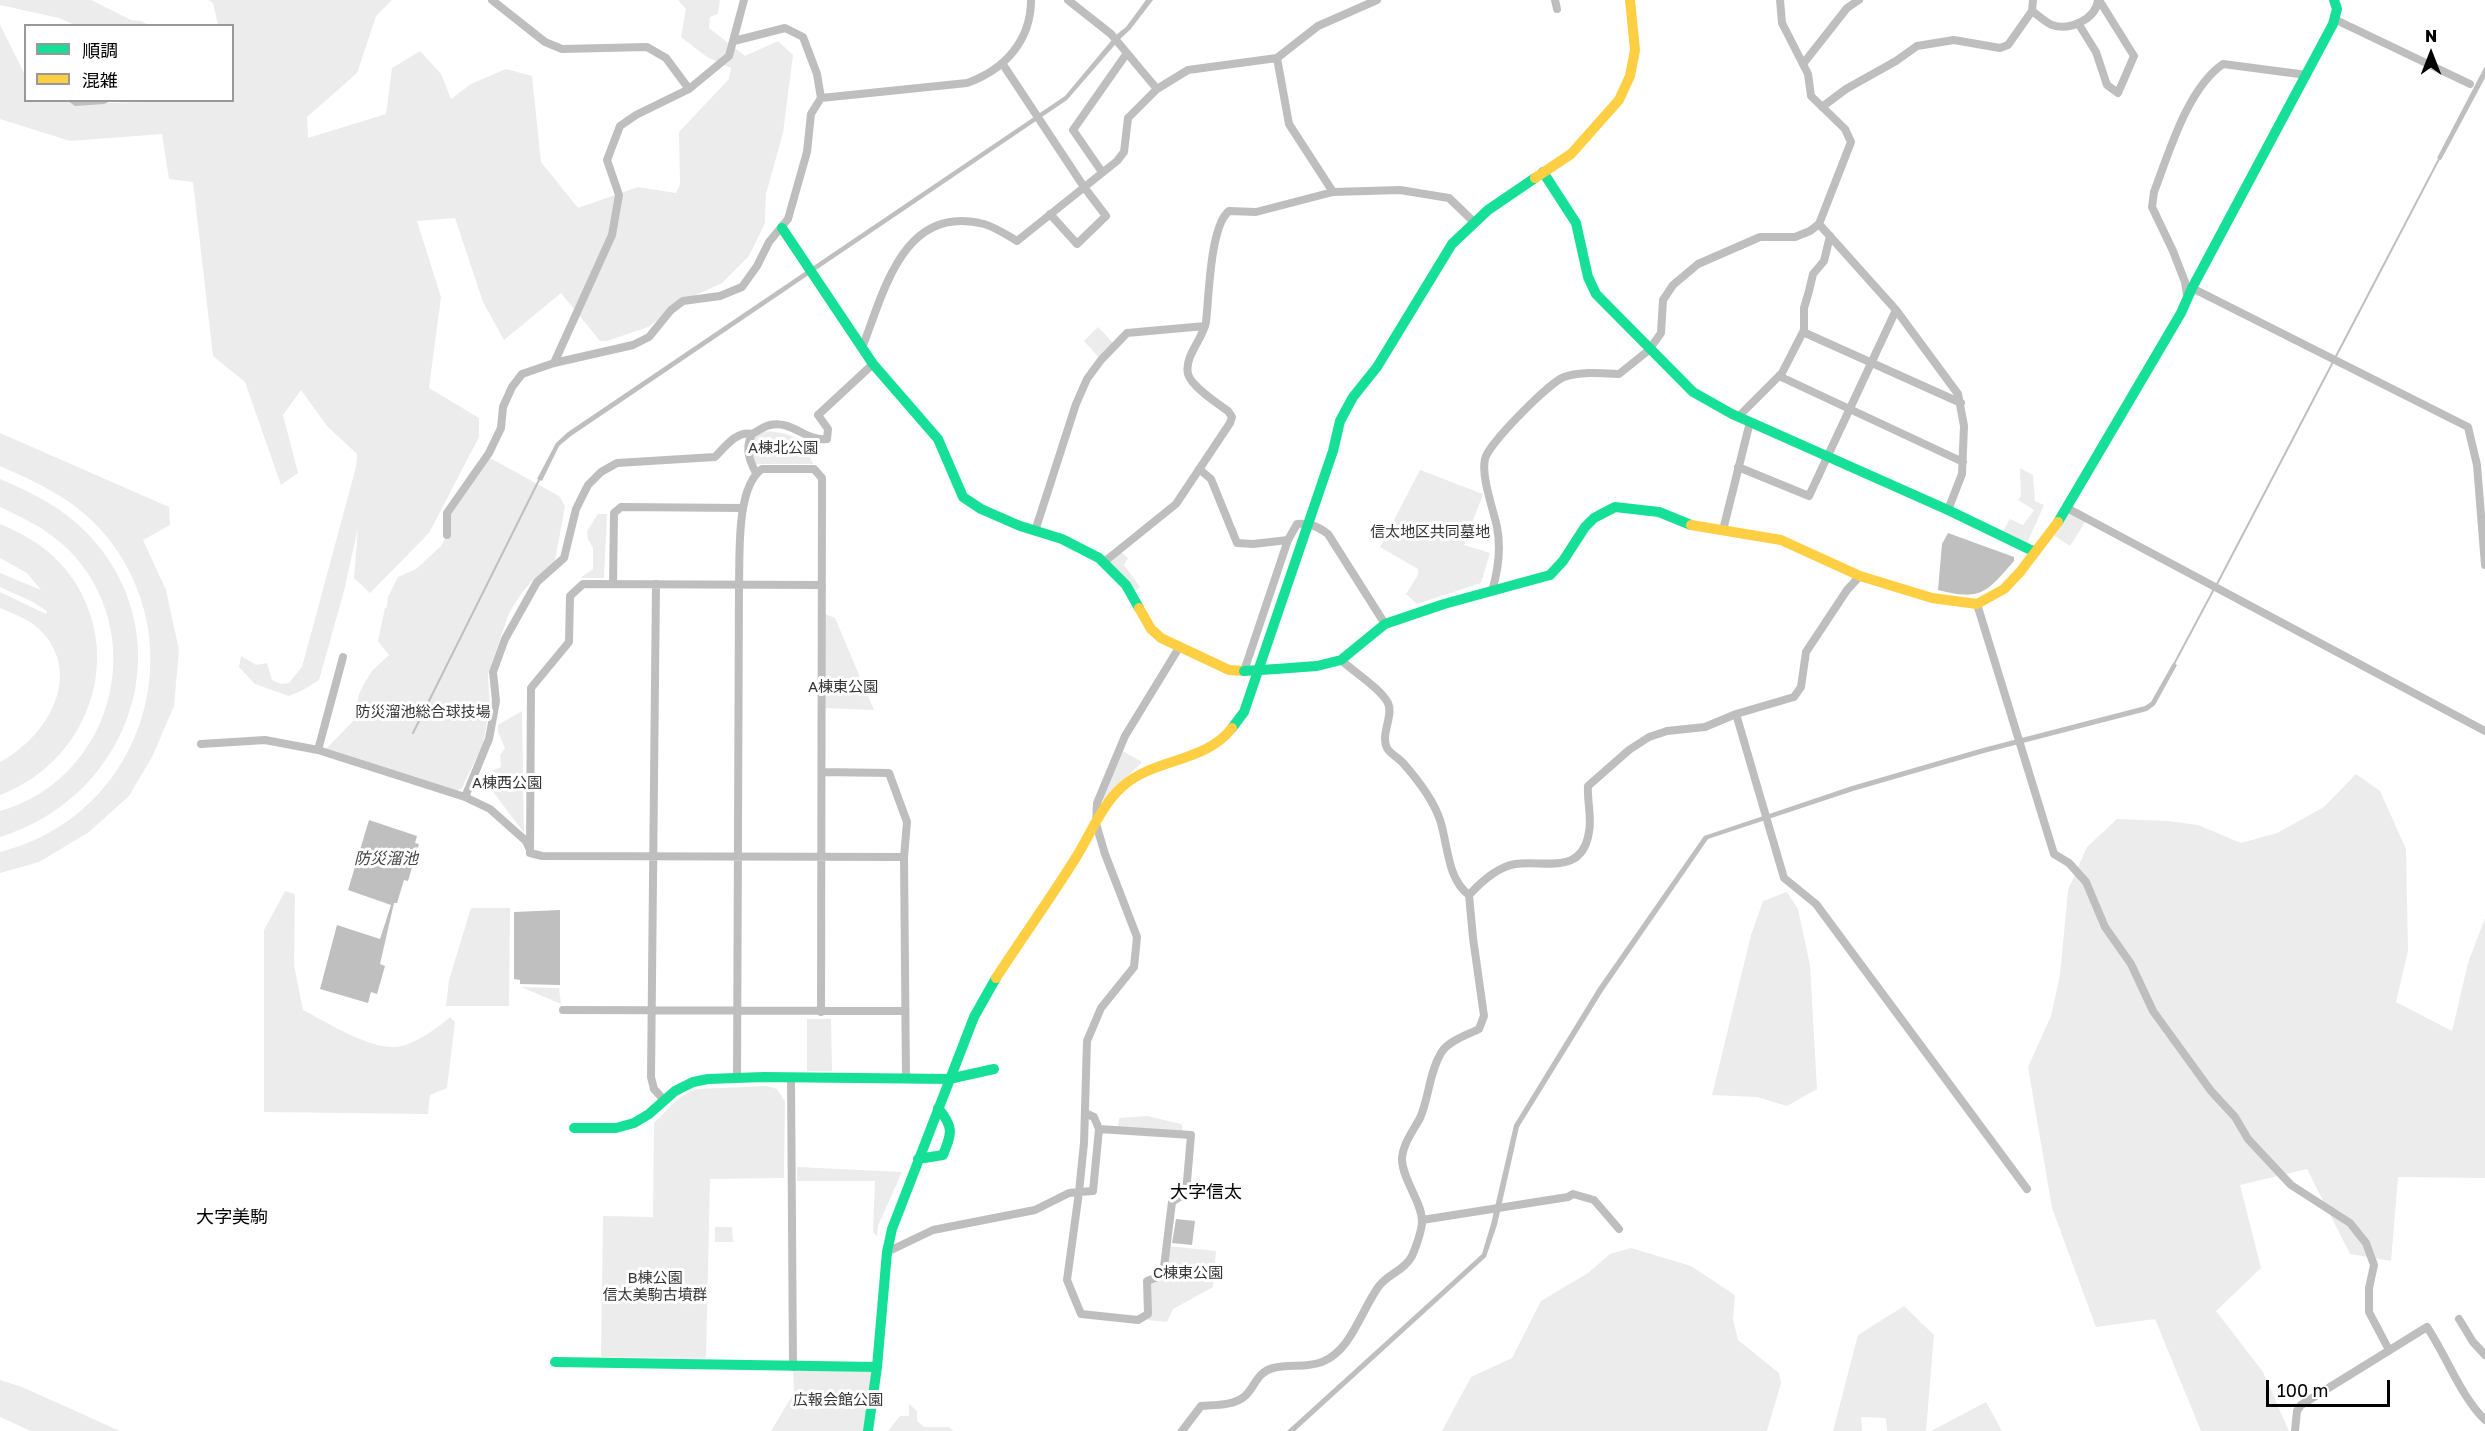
<!DOCTYPE html>
<html>
<head>
<meta charset="utf-8">
<style>
  body { margin:0 }
  #map { position:relative; width:2485px; height:1431px; overflow:hidden; background:#fff; font-family:"Golos Text","Noto Sans JP",sans-serif }
  canvas { display:block }
  .legend { position:absolute; left:24px; top:24px; width:210px; height:78px; box-sizing:border-box; background:#fff; border:2px solid #999; margin:0; padding:8px 10px; list-style:none; font-size:18px; color:#000 }
  .legend li { display:flex; align-items:center; gap:12px; height:30px }
  .legend b { width:30px; border:2px solid #999 }
  .north { position:absolute; left:2401px; top:24px; width:60px; height:60px; -webkit-text-stroke:4px #fff; paint-order:stroke; rotate:0deg; font-size:16px; font-weight:700; line-height:24px; text-align:center; color:#000 }
  .north::after { content:''; display:block; margin:auto; width:21px; height:27px; background:#000; clip-path:polygon(50% 0,100% 100%,50% 72%,0 100%) }
  .scale { position:absolute; left:2266px; top:1380px; width:124px; height:27px; box-sizing:border-box; border:3px solid #000; border-top:0; padding-left:8px; font-size:18px; line-height:21px; white-space:nowrap; color:#000; -webkit-text-stroke:4px #fff; paint-order:stroke }
</style>
</head>
<body>
<div id="map">
<canvas width="2485" height="1431"></canvas>
<ul class="legend">
<li><b style="height:8px;background:#16e098"></b>順調</li>
<li><b style="height:8px;background:#ffcf43"></b>混雑</li>
</ul>
<div class="north">N</div>
<div class="scale">100 m</div>
</div>
<script>
const context = document.querySelector('canvas').getContext('2d');
context.lineJoin = 'round';
function fill(path, color) { context.fillStyle = color; context.fill(path, 'evenodd'); }
function trace(path, color, width, dash) { context.strokeStyle = color; context.lineWidth = width; context.lineCap = dash ? 'butt' : 'round'; context.setLineDash(dash || []); context.stroke(path); }
function write(font, color, halo, rows, align = 'center') {
  context.font = font + ' "Golos Text","Noto Sans JP",sans-serif'; context.lineWidth = 6; context.setLineDash([]); context.textBaseline = 'middle'; context.strokeStyle = halo; context.fillStyle = color; for (const [text, x, y, turn = 0] of rows) {
    context.save(); context.translate(x, y); context.rotate((+turn || 0) * Math.PI / 180); context.textAlign = isNaN(turn) ? turn : align; if (halo) context.strokeText(text, 0, 0); context.fillText(text, 0, 0); context.restore();
  }
}
fill(new Path2D(`
  M 0,0 L 91,0 L 131,20 L 141,21 L 149,25 L 75,25 L 59,18 L 0,5 Z
  M 209,0 L 392,0 L 376,16 L 357,73 L 307,117 L 308,138 L 386,114 L 392,68 L 420,51 L 441,74 L 451,99 L 471,84 L 506,69 L 532,76 L 541,162 L 578,208 L 638,187 L 676,193 L 680,185 L 679,132 L 729,79 L 731,68 L 707,57 L 681,37 L 686,9 L 678,0 L 720,0 L 718,14 L 710,17 L 709,28 L 745,56 L 778,41 L 793,55 L 783,133 L 766,194 L 765,223 L 749,256 L 722,283 L 683,301 L 648,327 L 607,341 L 600,341 L 561,293 L 504,340 L 483,302 L 455,218 L 417,221 L 441,297 L 429,388 L 479,418 L 479,437 L 429,533 L 370,593 L 354,578 L 358,528 L 344,591 L 319,680 L 305,689 L 289,696 L 255,684 L 239,667 L 241,656 L 256,665 L 267,663 L 272,680 L 281,684 L 289,683 L 302,667 L 356,467 L 357,454 L 327,426 L 301,390 L 283,415 L 298,473 L 281,485 L 245,382 L 213,356 L 193,182 L 169,179 L 162,134 L 70,141 L 0,119 L 0,25 L 25,75 L 26,100 L 100,100 L 108,103 L 232,100 L 232,26 L 218,25 L 213,3 Z
  M 1098,327 L 1115,345 L 1101,360 L 1084,341 Z
  M 760,431 C 789,432 803,435 813,464 L 755,464 L 751,458 L 752,439 Z
  M 0,433 L 169,507 L 170,525 L 143,540 L 166,590 L 179,650 L 174,706 L 152,757 L 129,796 L 89,832 L 39,862 L 0,873 L 0,852 C 143,817 199,643 102,531 C 74,499 38,483 0,466 Z
  M 492,459 L 559,496 L 565,506 L 554,566 L 533,580 L 523,591 L 509,613 L 488,674 L 490,707 L 483,744 L 462,788 L 456,791 L 326,749 L 354,720 L 359,694 L 365,682 L 372,671 L 389,655 L 378,641 L 385,608 L 387,607 L 388,597 L 398,577 L 416,569 L 441,546 L 448,533 L 448,512 L 486,460 Z
  M 2020,468 L 2033,475 L 2035,501 L 2044,505 L 2025,548 L 2000,536 L 2010,519 L 2023,525 L 2034,510 L 2018,500 L 2021,496 Z
  M 1420,470 L 1483,494 L 1464,545 L 1490,553 L 1481,583 L 1417,604 L 1406,594 L 1418,575 L 1418,569 L 1380,547 Z
  M 0,479 C 33,493 63,508 88,534 C 186,638 132,797 0,837 L 0,811 C 104,782 147,655 84,568 C 63,538 33,522 0,507 Z
  M 2067,508 L 2087,519 L 2070,546 L 2050,533 Z
  M 598,514 L 607,514 L 604,578 L 580,578 L 593,569 L 593,548 L 588,539 L 587,531 Z
  M 0,524 C 23,534 44,545 61,564 C 130,642 95,759 0,795 L 0,762 C 46,738 85,675 40,630 C 29,619 14,614 0,608 L 0,592 L 46,614 L 47,611 L 33,602 L 0,587 L 0,573 L 41,590 L 27,573 L 0,558 Z
  M 1119,550 L 1128,558 L 1124,565 L 1140,587 L 1132,594 L 1104,562 Z
  M 822,613 L 835,618 L 874,710 L 823,708 Z
  M 522,711 L 524,833 L 485,781 L 485,774 L 501,767 L 500,755 L 505,748 L 498,732 L 498,725 Z
  M 1119,749 L 1142,762 L 1103,801 L 1100,794 Z
  M 2356,774 L 2380,791 L 2406,849 L 2408,951 L 2396,1002 L 2452,1031 L 2468,963 L 2485,918 L 2485,1178 L 2398,1177 L 2391,1261 L 2350,1254 L 2307,1169 L 2240,1185 L 2261,1268 L 2216,1311 L 2263,1372 L 2289,1431 L 2201,1431 L 2155,1319 L 2096,1327 L 2052,1208 L 2028,1067 L 2051,1016 L 2060,975 L 2068,890 L 2087,847 L 2117,819 L 2168,821 L 2198,825 L 2241,843 L 2277,833 L 2324,807 Z
  M 285,891 L 295,894 L 294,965 L 303,1010 C 328,1023 366,1047 393,1047 C 410,1048 438,1028 450,1017 L 455,1022 L 447,1088 L 430,1095 L 428,1114 L 264,1112 L 264,930 Z
  M 1787,892 L 1798,909 L 1810,965 L 1817,1089 L 1787,1106 L 1757,1097 L 1712,1095 L 1751,935 L 1763,901 Z
  M 471,908 L 510,908 L 509,1006 L 446,1006 L 449,980 Z
  M 521,987 L 559,988 L 561,1004 Z
  M 807,1019 L 831,1019 L 832,1071 L 807,1071 Z
  M 767,1086 L 777,1089 L 785,1101 L 784,1178 L 710,1179 L 706,1358 L 601,1357 L 603,1216 L 653,1217 L 654,1123 L 680,1097 L 697,1089 Z
  M 1147,1116 L 1181,1124 L 1185,1135 L 1118,1130 L 1119,1118 Z
  M 797,1167 L 902,1172 L 878,1226 L 877,1236 L 873,1232 L 875,1181 L 797,1181 Z
  M 715,1227 L 732,1227 L 733,1242 L 715,1242 Z
  M 1167,1246 L 1216,1251 L 1213,1287 L 1173,1309 L 1167,1322 L 1148,1320 L 1147,1281 L 1163,1275 Z
  M 1631,1248 L 1691,1266 L 1735,1295 L 1733,1319 L 1738,1340 L 1779,1373 L 1781,1383 L 1767,1431 L 1442,1431 L 1471,1377 L 1512,1358 L 1541,1301 L 1588,1273 L 1610,1254 Z
  M 1904,1306 L 1934,1335 L 1926,1431 L 1887,1431 L 1886,1418 L 1861,1417 L 1862,1431 L 1833,1431 L 1858,1335 Z
  M 793,1367 L 877,1367 L 868,1431 L 771,1431 L 794,1393 Z
  M 0,1380 L 22,1387 L 120,1431 L 31,1431 L 0,1417 Z
  M 1986,1402 L 2002,1431 L 1931,1431 Z
  M 909,1404 L 917,1411 L 917,1421 L 924,1427 L 949,1427 L 953,1431 L 888,1431 L 900,1416 L 909,1416 Z`), '#ececec');
fill(new Path2D(`
  M 1146,0 L 1153,0 L 1130,30 L 1120,39 L 1067,100 L 571,436 L 559,446 L 542,481 L 537,479 L 556,443 L 568,432 L 1065,96 L 1116,35 L 1126,27 Z
  M 2485,66 L 2485,78 L 2441,160 L 2437,158 Z
  M 68,101 L 111,101 L 104,104 L 75,106 Z
  M 1948,533 L 2014,557 L 2014,561 C 1986,593 1981,601 1938,590 L 1942,544 Z
  M 2173,663 L 2177,665 L 2155,705 L 2147,711 L 1984,753 L 1853,791 L 1708,839 L 1603,991 L 1519,1127 L 1497,1225 L 1486,1257 L 1295,1431 L 1287,1431 L 1482,1254 L 1491,1224 L 1514,1125 L 1598,988 L 1704,836 L 1852,786 L 1983,748 L 2145,706 L 2151,702 Z
  M 369,820 L 417,836 L 415,843 L 419,844 L 408,881 L 404,880 L 397,903 L 394,903 L 380,964 L 385,966 L 377,994 L 371,992 L 368,1003 L 320,989 L 337,925 L 380,939 L 391,905 L 348,890 Z
  M 560,910 L 560,985 L 520,984 L 520,980 L 514,979 L 514,912 Z
  M 1176,1219 L 1195,1221 L 1192,1245 L 1172,1243 Z`), '#bfbfbf');
trace(new Path2D(`
  M 2217,584 L 2439,159
  M 2173,666 L 2214,589
  M 413,733 L 540,478`), '#bfbfbf', 2);
trace(new Path2D(`
  M 492,0 L 545,42 L 562,49 L 647,47 L 666,58 L 689,89
  M 1068,0 L 1111,34 L 1157,89
  M 1555,0 L 1557,9
  M 2032,11 C 2038,15 2045,22 2052,25 C 2070,31 2096,19 2098,0
  M 2334,19 L 2470,84
  M 2078,23 L 2096,52 L 2107,85 L 2118,93 L 2134,56 L 2099,0
  M 1277,58 L 1289,124 L 1333,192
  M 1002,63 L 1084,187 L 1106,216 L 1077,244 L 1050,214
  M 1803,64 L 1847,8 L 1859,0
  M 821,98 L 967,83 C 1004,70 1031,41 1031,0
  M 1822,107 L 1846,89 L 1896,61 L 1917,46 L 1954,40 L 2000,48 L 2008,45 L 2032,11 L 2033,0
  M 1102,172 L 1073,130 L 1127,53
  M 1819,224 L 1896,310 L 1958,394 L 1964,426 L 1962,474 L 1948,510
  M 2192,288 L 2468,427 L 2477,465 L 2485,565
  M 2187,296 L 2185,282 L 2173,251 L 2152,207 L 2154,192 C 2169,153 2187,89 2223,64 L 2307,75
  M 1803,332 L 1961,403
  M 862,348 C 884,292 903,203 984,224 C 995,227 1007,235 1017,241 L 1117,161 L 1124,152 L 1128,118 L 1157,89 L 1188,70 L 1277,58 L 1318,26 L 1377,0
  M 554,363 L 612,235 L 619,195 L 607,160 L 620,126 L 636,115 L 689,89 L 729,56 L 744,0
  M 1779,376 L 1963,462
  M 1738,417 L 1782,373 L 1804,330 L 1804,308 L 1809,291 L 1813,274 L 1824,261 L 1830,236
  M 752,434 C 745,448 749,460 756,473
  M 1738,467 L 1809,496 L 1896,310
  M 1199,469 L 1211,479 L 1237,543 L 1253,544 L 1288,540
  M 2067,508 L 2485,731
  M 1723,530 L 1750,422
  M 1035,531 L 1076,404 L 1087,379 L 1101,360 L 1127,333 L 1205,326
  M 447,535 L 447,513 L 489,453 L 501,428 L 503,407 L 512,387 L 522,374 L 554,363 L 633,345 L 649,337 L 671,310 L 683,301 L 720,296 L 742,287 L 757,266 L 769,242 L 788,219 L 807,152 L 811,114 L 821,98 L 817,74 L 803,37 L 785,28 L 734,41
  M 1104,562 L 1176,504 L 1230,423 L 1232,417 L 1228,411 C 1218,404 1191,386 1188,374 C 1184,356 1203,339 1206,322 C 1209,297 1210,226 1229,211 L 1256,212 L 1333,192 L 1400,190 L 1449,198 L 1474,222
  M 613,584 L 614,513 L 621,507 L 741,508
  M 656,584 L 651,1077 L 654,1089 L 664,1100
  M 1492,591 C 1498,571 1501,547 1497,527 C 1493,508 1481,477 1485,459 C 1488,444 1550,382 1564,377 C 1581,371 1602,373 1619,374 L 1649,350 L 1661,333 L 1663,300 L 1673,285 L 1698,264 L 1760,237 L 1795,237 L 1810,231 L 1819,224 L 1851,142 L 1845,129 L 1811,96 L 1808,74 L 1782,23 L 1780,0
  M 1977,604 L 2054,854 L 2069,863 L 2086,882 L 2105,927 L 2131,964 L 2153,1011 L 2211,1091 L 2235,1117 L 2248,1139 L 2291,1185 L 2350,1223 L 2366,1243 L 2374,1265 L 2369,1288 L 2369,1312 L 2389,1350
  M 1341,660 C 1354,672 1380,688 1388,703 C 1394,716 1380,734 1387,748 C 1390,754 1399,758 1403,763 C 1418,780 1433,799 1440,820 C 1448,844 1447,879 1469,895
  M 1244,671 L 1288,540 L 1297,524 C 1310,523 1317,526 1328,534 L 1385,624
  M 1736,714 L 1784,878 L 1816,904 L 2027,1189
  M 201,744 L 265,740 L 318,750 L 465,797 L 490,809 L 526,841 L 529,848
  M 318,750 L 343,657
  M 823,772 L 889,773 L 907,822 L 904,857 L 906,1079
  M 465,797 L 489,739 L 496,701 L 493,672 L 505,639 L 537,582 L 564,558 L 576,509 L 588,485 L 601,472 L 617,463 L 715,457 C 725,447 737,430 752,434 C 758,431 764,426 770,425 C 792,420 807,442 827,439 L 828,429 L 818,415 L 873,364
  M 530,853 L 531,688 L 569,642 L 570,596 L 583,584 L 822,585
  M 530,853 L 542,856 L 904,857
  M 563,1010 L 905,1011
  M 791,1077 L 793,1367
  M 737,1079 L 739,584 C 740,554 736,487 762,469 L 814,469 L 822,478 L 821,1012
  M 1085,1113 L 1094,1117 L 1099,1129
  M 1099,1129 L 1191,1135 L 1186,1193 L 1172,1202 L 1163,1275 L 1147,1281 L 1148,1314 L 1138,1320 L 1081,1314 L 1067,1280 L 1079,1192 L 1093,1191 Z
  M 1422,1220 L 1568,1197 L 1573,1194 L 1594,1200 L 1619,1229
  M 887,1252 L 933,1230 L 1035,1210 L 1069,1193 L 1079,1192 L 1084,1143 L 1087,1041 L 1101,1008 L 1134,967 L 1137,937 L 1105,854 L 1096,824 L 1097,803 L 1125,736 L 1180,646
  M 2459,1319 L 2473,1342 L 2485,1355
  M 1182,1431 L 1201,1406 C 1214,1405 1234,1406 1245,1396 C 1255,1387 1257,1372 1273,1368 C 1289,1364 1306,1368 1322,1362 C 1352,1350 1361,1310 1379,1286 C 1388,1274 1405,1270 1412,1256 C 1416,1247 1422,1230 1422,1221 C 1422,1202 1403,1181 1402,1160 C 1402,1145 1413,1131 1420,1118 C 1429,1098 1429,1073 1441,1053 C 1448,1041 1467,1035 1479,1029 L 1484,1016 L 1473,938 L 1469,895 C 1481,882 1497,867 1515,864 C 1545,860 1582,876 1589,832 C 1592,817 1587,801 1588,786 L 1629,750 L 1649,737 L 1667,731 L 1705,727 L 1736,714 L 1794,697 L 1801,687 L 1806,652 L 1847,590 L 1860,576
  M 2295,1431 L 2297,1411 L 2301,1405 L 2427,1327 C 2447,1357 2460,1395 2485,1420`), '#bebebe', 8);
trace(new Path2D(`
  M 1543,172 L 1576,223 L 1588,277 L 1596,294 L 1693,392 L 1732,414 L 1948,510 L 2035,552
  M 782,228 L 873,364 L 938,439 L 963,497 L 981,509 L 1020,526 L 1062,539 L 1099,558 L 1126,585 L 1139,608
  M 2058,522 L 2181,313 L 2192,288 L 2333,24 L 2337,9 L 2334,0
  M 1276,669 L 1317,666 L 1341,660 L 1385,624 L 1444,604 L 1550,575 L 1563,561 L 1585,527 L 1594,518 L 1615,507 L 1659,512 L 1691,525
  M 1232,728 L 1244,712 L 1333,451 L 1340,421 L 1353,397 L 1377,367 L 1452,244 L 1488,210 L 1535,178
  M 574,1128 L 616,1128 L 634,1123 L 649,1114 L 675,1091 L 693,1082 L 708,1079 L 764,1077 L 949,1079 L 994,1069
  M 918,1159 L 943,1155 C 952,1133 954,1127 938,1108
  M 555,1362 L 877,1367
  M 868,1431 L 877,1367 L 887,1252 L 892,1229 L 974,1017 L 996,978`), '#16e098', 10);
trace(new Path2D(`
  M 1535,178 L 1571,154 L 1619,100 L 1630,76 L 1635,50 L 1630,0
  M 1691,525 L 1781,540 L 1860,576 L 1932,598 L 1977,604 L 2004,589 L 2020,572 L 2058,522
  M 1139,608 L 1151,629 L 1161,638 L 1229,670 L 1244,671
  M 996,978 C 1022,938 1050,899 1075,859 C 1090,835 1102,804 1123,786 C 1155,758 1205,763 1232,728`), '#ffcf43', 10);
trace(new Path2D(`
  M 1244,671 L 1276,669`), '#16e098', 10);
write('15px', '#333', '#fff', [
  ["A棟北公園",783,448],
  ["信太地区共同墓地",1430,532],
  ["A棟東公園",843,687],
  ["防災溜池総合球技場",423,712],
  ["A棟西公園",507,783],
  ["C棟東公園",1188,1273],
  ["B棟公園",655,1278],
  ["信太美駒古墳群",655,1295],
  ["広報会館公園",838,1400]
]);
write('italic 16px', '#444', '#fff', [
  ["防災溜池",386,859]
]);
write('18px', '#000', '#fff', [
  ["大字信太",1206,1192],
  ["大字美駒",232,1217]
]);
</script>
</body>
</html>
